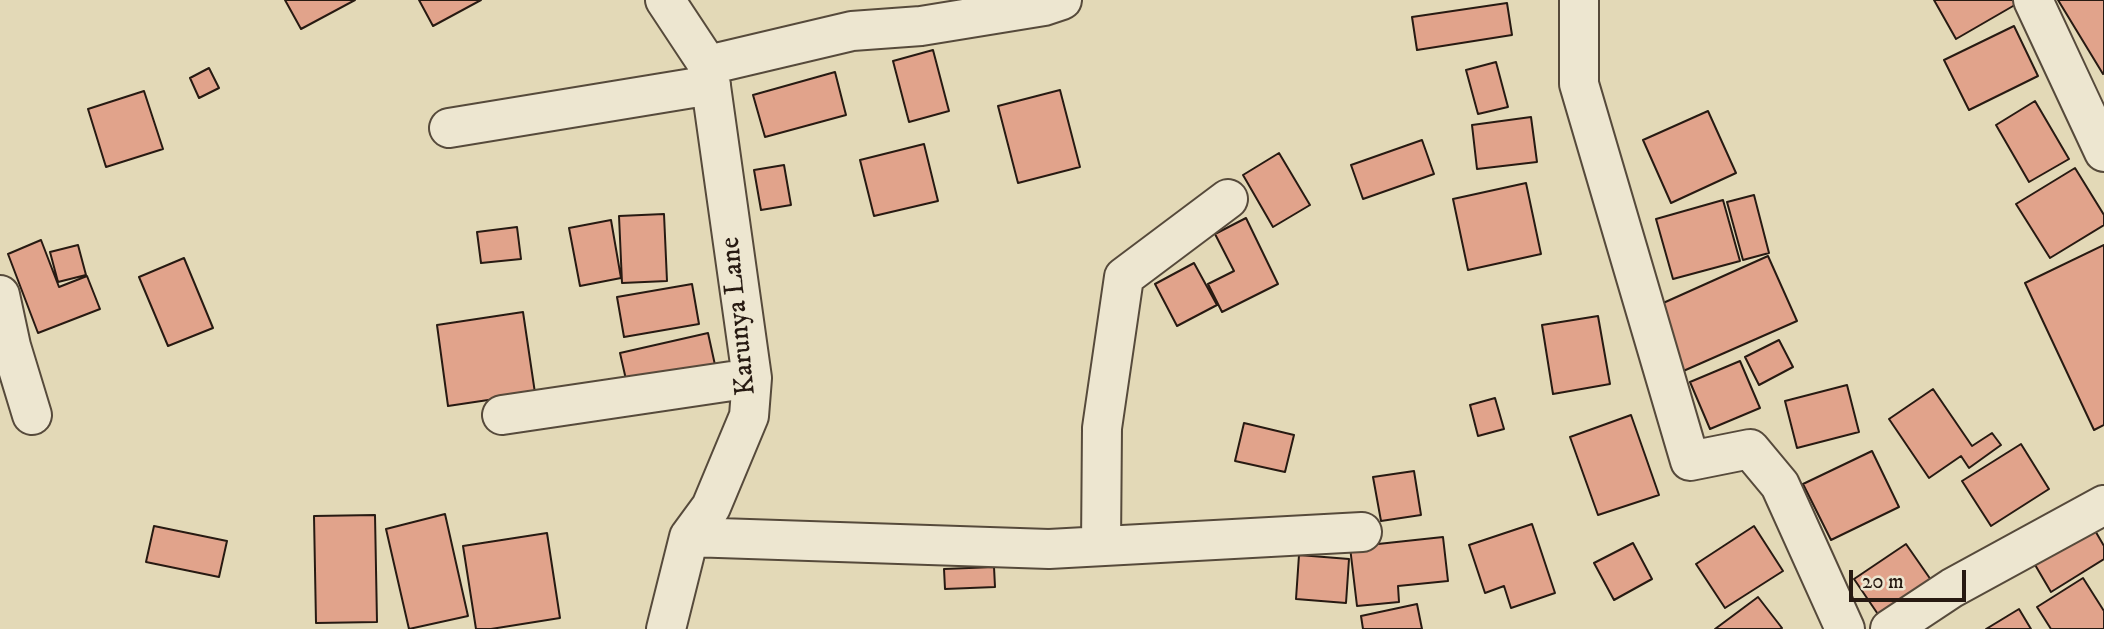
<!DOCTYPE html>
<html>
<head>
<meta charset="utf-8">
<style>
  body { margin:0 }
  #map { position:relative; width:2104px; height:629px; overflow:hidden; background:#e3d9b7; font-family:"IM FELL DW Pica",serif }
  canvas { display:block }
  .scale { position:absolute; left:1849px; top:570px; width:117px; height:32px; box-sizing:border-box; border:4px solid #271a12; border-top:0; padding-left:9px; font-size:21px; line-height:24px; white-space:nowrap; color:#271a12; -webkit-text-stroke:5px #ede6d0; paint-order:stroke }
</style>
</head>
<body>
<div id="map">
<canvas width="2104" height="629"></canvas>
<div class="scale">20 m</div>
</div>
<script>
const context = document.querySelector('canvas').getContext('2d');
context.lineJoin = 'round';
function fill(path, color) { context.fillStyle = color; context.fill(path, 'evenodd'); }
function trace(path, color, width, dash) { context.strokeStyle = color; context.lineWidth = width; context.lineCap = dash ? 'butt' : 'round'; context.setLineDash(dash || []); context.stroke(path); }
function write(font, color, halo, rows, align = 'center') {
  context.font = font + ' "IM FELL DW Pica",serif'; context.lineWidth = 5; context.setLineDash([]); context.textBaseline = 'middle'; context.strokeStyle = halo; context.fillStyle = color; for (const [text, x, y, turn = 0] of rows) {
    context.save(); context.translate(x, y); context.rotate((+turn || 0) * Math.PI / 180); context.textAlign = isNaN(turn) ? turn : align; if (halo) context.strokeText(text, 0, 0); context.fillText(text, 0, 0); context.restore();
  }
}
const building = new Path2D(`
  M 285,0 L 355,0 L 301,29 Z
  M 419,0 L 481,0 L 433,26 Z
  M 1934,0 L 2019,0 L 2020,2 L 1956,39 Z
  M 2058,0 L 2104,0 L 2104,73 L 2103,74 Z
  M 1507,3 L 1512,35 L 1417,50 L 1412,17 Z
  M 2014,26 L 2038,76 L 1969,110 L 1944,60 Z
  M 933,50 L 949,111 L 909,122 L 893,61 Z
  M 1496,62 L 1508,107 L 1478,114 L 1466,70 Z
  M 209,68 L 219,88 L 199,98 L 190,78 Z
  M 835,72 L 846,115 L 765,137 L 753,95 Z
  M 1060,90 L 1080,167 L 1018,183 L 998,106 Z
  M 144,91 L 163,149 L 106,167 L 88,109 Z
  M 2035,101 L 2069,159 L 2029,182 L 1996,125 Z
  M 1708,111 L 1736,173 L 1671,203 L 1643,140 Z
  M 1531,117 L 1537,162 L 1477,169 L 1472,125 Z
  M 1422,140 L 1434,174 L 1363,199 L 1351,165 Z
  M 924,144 L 938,201 L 874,216 L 860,160 Z
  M 1279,153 L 1310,205 L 1273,227 L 1243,175 Z
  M 784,165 L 791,205 L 761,210 L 754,170 Z
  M 2075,168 L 2104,215 L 2104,225 L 2050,258 L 2016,204 Z
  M 1526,183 L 1541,254 L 1468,270 L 1453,199 Z
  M 1754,195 L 1769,253 L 1743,260 L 1727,202 Z
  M 1723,200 L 1740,261 L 1673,279 L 1656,219 Z
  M 664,214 L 667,281 L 622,283 L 619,216 Z
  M 1246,218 L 1278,284 L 1222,312 L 1208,284 L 1234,271 L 1215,234 Z
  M 611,220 L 621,278 L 580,286 L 569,228 Z
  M 517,227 L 521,259 L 481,263 L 477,232 Z
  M 41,240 L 59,287 L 87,276 L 100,309 L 38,333 L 8,254 Z
  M 78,245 L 86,275 L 58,282 L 50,252 Z
  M 2104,245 L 2104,425 L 2094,430 L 2025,283 Z
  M 1768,256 L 1797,321 L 1681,372 L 1652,308 Z
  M 184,258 L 213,328 L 168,346 L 139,277 Z
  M 1194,263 L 1217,305 L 1177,326 L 1155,284 Z
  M 692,284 L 699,324 L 624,337 L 617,297 Z
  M 523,312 L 535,393 L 448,406 L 437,325 Z
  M 1598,316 L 1610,384 L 1553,394 L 1542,325 Z
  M 708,333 L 715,365 L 627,384 L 620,353 Z
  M 1779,340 L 1793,367 L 1759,385 L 1745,357 Z
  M 1740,361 L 1760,408 L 1710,429 L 1690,382 Z
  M 1847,385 L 1859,432 L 1797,448 L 1785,401 Z
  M 1933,389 L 1972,446 L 1992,433 L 2001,445 L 1969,468 L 1961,456 L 1929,478 L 1889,419 Z
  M 1495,398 L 1504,429 L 1478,436 L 1470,405 Z
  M 1631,415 L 1659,495 L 1598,515 L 1570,437 Z
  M 1244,423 L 1294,435 L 1285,472 L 1235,461 Z
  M 2021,444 L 2049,489 L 1991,526 L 1962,481 Z
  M 1872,451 L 1899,507 L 1831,540 L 1803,484 Z
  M 1414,471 L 1421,515 L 1381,521 L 1373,477 Z
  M 445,514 L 468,616 L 409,629 L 386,529 Z
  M 375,515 L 377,622 L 316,623 L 314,516 Z
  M 2090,522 L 2104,546 L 2104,559 L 2051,592 L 2031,558 Z
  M 1532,524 L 1555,593 L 1511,608 L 1504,586 L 1485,593 L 1469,545 Z
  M 154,526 L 227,541 L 219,577 L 146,562 Z
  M 1754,526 L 1783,571 L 1725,608 L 1696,564 Z
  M 547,533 L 560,618 L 491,629 L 476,629 L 463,546 Z
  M 1443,537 L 1448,581 L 1398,586 L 1399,602 L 1357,606 L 1350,547 Z
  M 1633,543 L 1652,579 L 1614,600 L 1594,563 Z
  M 1906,544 L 1938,590 L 1886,626 L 1854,579 Z
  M 1299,555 L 1349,559 L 1346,603 L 1296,599 Z
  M 994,567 L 995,587 L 945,589 L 944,569 Z
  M 2083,578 L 2104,611 L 2104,629 L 2051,629 L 2037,607 Z
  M 1758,597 L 1782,628 L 1780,629 L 1715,629 Z
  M 1417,604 L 1422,629 L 1363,629 L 1361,616 Z
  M 2019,609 L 2031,629 L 1986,629 Z`);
fill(building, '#e1a38b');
trace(building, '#271a12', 2);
const street = new Path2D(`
  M 665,0 L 708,65 L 752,378 L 749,416 L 711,507 L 689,537 L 666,629
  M 1579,0 L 1579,84 L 1690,461 L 1750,449 L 1780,485 L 1845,629
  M 2033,0 L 2104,152
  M 708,65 L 852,31 L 921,26 L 1044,6 L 1062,0
  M 449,128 L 711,85
  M 0,295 L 11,346 L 32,415
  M 502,415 L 752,378
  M 689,537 L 1049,549 L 1362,532
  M 1101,545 L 1102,428 L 1124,277 L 1228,199
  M 1890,629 L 1952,588 L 2104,505`);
trace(street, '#564a3b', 42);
trace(street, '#ede6d0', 38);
write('28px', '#271a12', '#ede6d0', [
  ["Karunya Lane",740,316,-96]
]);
</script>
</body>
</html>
